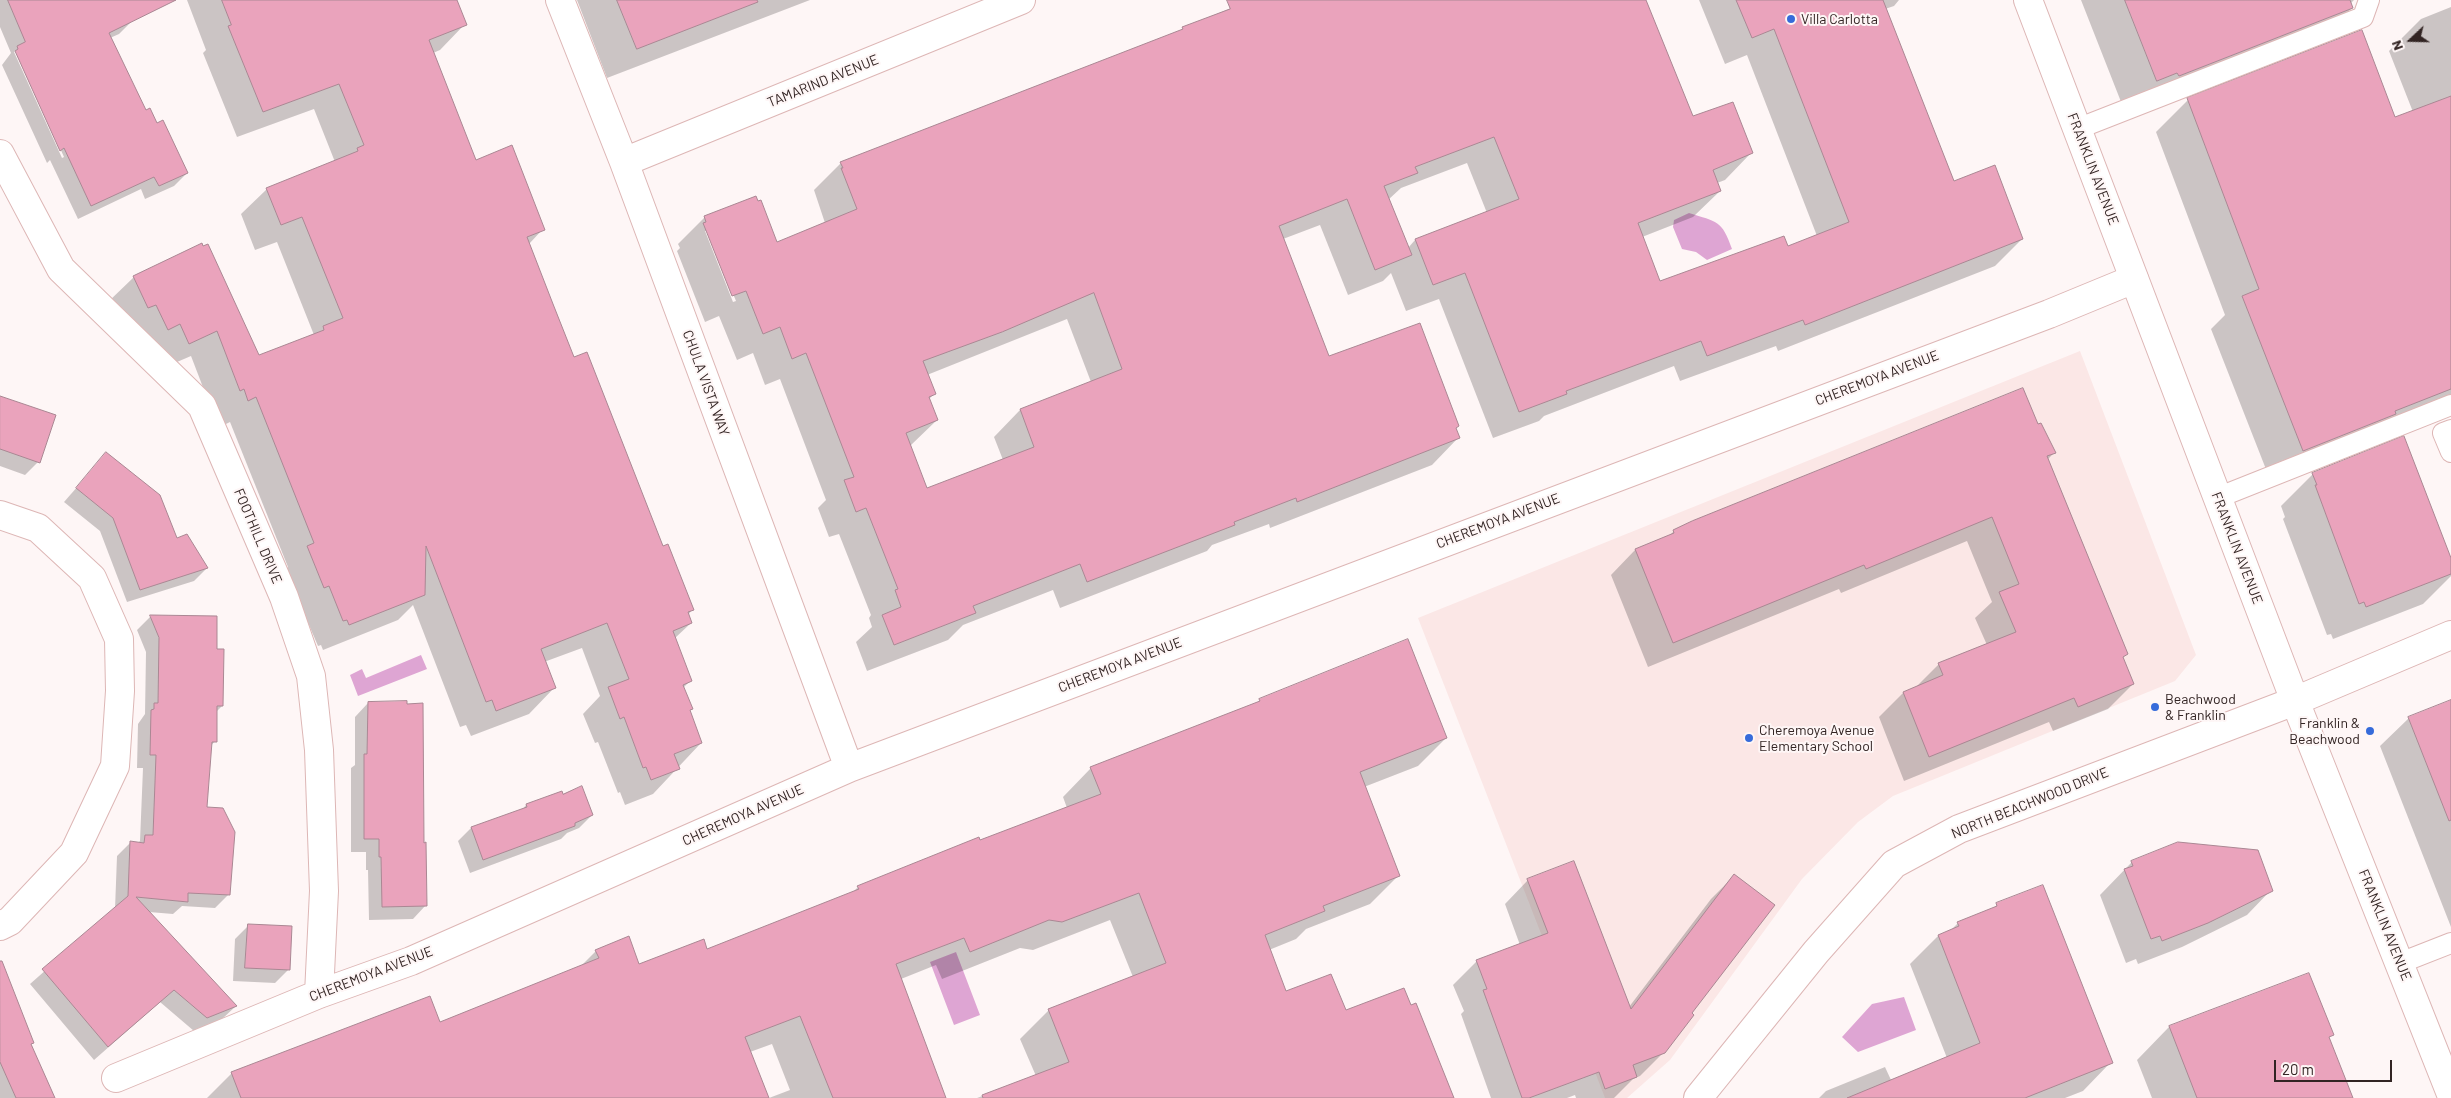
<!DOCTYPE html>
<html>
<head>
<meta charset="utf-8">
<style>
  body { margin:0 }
  #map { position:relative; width:2451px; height:1098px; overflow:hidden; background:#fef6f6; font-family:Barlow,sans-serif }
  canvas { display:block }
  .north { position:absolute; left:2386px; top:15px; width:50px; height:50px; -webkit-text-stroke:4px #fef6f6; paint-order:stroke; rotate:249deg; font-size:14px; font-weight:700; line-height:20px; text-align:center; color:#322423 }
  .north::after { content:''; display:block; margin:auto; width:18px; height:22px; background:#322423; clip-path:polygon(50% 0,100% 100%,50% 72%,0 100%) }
  .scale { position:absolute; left:2274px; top:1060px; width:118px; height:22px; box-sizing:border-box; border:2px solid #322423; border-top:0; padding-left:6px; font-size:15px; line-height:18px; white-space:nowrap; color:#322423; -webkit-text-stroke:4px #fef6f6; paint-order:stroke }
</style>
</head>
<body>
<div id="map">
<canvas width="2451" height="1098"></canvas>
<div class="north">N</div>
<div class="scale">20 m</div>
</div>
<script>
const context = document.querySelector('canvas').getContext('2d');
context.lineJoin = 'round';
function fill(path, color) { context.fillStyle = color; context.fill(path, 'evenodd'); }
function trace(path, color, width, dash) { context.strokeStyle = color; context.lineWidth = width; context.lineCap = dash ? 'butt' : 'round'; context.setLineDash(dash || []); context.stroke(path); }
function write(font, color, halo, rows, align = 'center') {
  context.font = font + ' Barlow,sans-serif'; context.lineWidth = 4; context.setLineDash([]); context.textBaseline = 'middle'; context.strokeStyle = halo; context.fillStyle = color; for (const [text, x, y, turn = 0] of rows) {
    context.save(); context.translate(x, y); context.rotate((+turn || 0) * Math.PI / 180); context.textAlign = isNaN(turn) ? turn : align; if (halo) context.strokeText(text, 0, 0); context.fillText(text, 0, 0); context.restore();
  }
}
fill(new Path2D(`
  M 2080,351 L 2196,655 L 2175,681 L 1893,796 L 1858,822 L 1802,879 L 1670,1060 L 1627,1098 L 1605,1098 L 1418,618 Z`), '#fbe7e6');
fill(new Path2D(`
  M 1689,213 C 1717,222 1722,220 1732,249 L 1707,260 L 1696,252 L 1682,249 L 1673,227 L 1674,220 Z
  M 421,655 L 427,669 L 358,696 L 350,675 L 362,669 L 366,678 Z
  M 956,952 L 980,1015 L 954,1025 L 930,962 Z
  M 1904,997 L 1916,1030 L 1858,1052 L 1842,1037 L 1872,1004 Z`), '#dea5d3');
fill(new Path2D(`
  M 0,0 L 131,0 L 133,20 L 119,34 L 110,38 L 145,111 L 157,124 L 187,173 L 174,186 L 145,199 L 141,189 L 78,219 L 50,160 L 47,163 L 2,65 L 11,53 L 0,27 ZM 16,50 L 64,157 L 62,158 L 14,52 Z
  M 187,0 L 456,0 L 465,24 L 440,50 L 433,53 L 475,162 L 543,229 L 529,244 L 573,358 L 692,610 L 688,615 L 691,623 L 674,639 L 690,681 L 683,688 L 689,711 L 701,743 L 653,794 L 625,805 L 620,792 L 618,793 L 598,742 L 595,743 L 583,714 L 600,696 L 582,648 L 544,662 L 554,688 L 529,714 L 471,736 L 466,725 L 460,727 L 413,605 L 398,620 L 323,650 L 321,645 L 318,646 L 303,611 L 282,573 L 288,567 L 230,422 L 222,426 L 214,416 L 191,356 L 163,368 L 108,302 L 134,277 L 258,357 L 314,335 L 277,242 L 255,250 L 241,214 L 267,189 L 335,162 L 314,109 L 237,137 L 203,53 L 206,50 Z
  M 577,0 L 810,0 L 607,78 Z
  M 1250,0 L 1645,0 L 1692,118 L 1751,153 L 1725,180 L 1717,183 L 1720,191 L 1693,217 L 1642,237 L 1660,283 L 1787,248 L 1817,236 L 1747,55 L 1725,64 L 1699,0 L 1899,0 L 1894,6 L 1885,9 L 1954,182 L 2022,239 L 1995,266 L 1778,351 L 1776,346 L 1680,381 L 1674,366 L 1544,416 L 1539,421 L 1493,438 L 1439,299 L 1406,311 L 1391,273 L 1383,281 L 1348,295 L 1320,225 L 1283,239 L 1328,357 L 1455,429 L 1458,438 L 1432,465 L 1270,528 L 1269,524 L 1212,545 L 1207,551 L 1060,608 L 1053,590 L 963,625 L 948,640 L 867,671 L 856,642 L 872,627 L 869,618 L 871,615 L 839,534 L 829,537 L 818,508 L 826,500 L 780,379 L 765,385 L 753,353 L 737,360 L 719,316 L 705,322 L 677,251 L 680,248 L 678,244 L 705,217 L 777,243 L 825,223 L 814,190 L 841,163 L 1179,32 L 1183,28 ZM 1467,163 L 1487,213 L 1415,240 L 1408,248 L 1388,200 L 1401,188 ZM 705,231 L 707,231 L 736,301 L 733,302 ZM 1067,319 L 1091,382 L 1020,410 L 994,437 L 1003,460 L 926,489 L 910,446 L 937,420 L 928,400 L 934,394 L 927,375 Z
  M 2081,0 L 2354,0 L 2350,4 L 2352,8 L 2319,40 L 2125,112 Z
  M 2451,7 L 2451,407 L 2271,482 L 2211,329 L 2225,315 L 2156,132 L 2188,100 L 2394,119 L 2413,112 L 2389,51 L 2421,19 Z
  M 0,397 L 38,462 L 25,475 L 0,466 Z
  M 2038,425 L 2055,452 L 2047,460 L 2127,654 L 2122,658 L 2133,684 L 2108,709 L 2053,731 L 2049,722 L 1904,781 L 1879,717 L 1903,693 L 1915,688 L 1939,664 L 1987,645 L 1975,618 L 1992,602 L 1967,541 L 1841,593 L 1839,589 L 1648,667 L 1611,575 L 1635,550 L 1668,537 L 1674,531 Z
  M 106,454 L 176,540 L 207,568 L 194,581 L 127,602 L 100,531 L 64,502 Z
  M 2313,474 L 2451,561 L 2451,576 L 2423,604 L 2333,639 L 2331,634 L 2327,635 L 2283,519 L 2285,517 L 2281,506 Z
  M 150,617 L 216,618 L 216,651 L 222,706 L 216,712 L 215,741 L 210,747 L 205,808 L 229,894 L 215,908 L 182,906 L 173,914 L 149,912 L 236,1006 L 222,1019 L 194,1031 L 160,1002 L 94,1060 L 30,984 L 115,909 L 117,856 L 130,843 L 138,843 L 140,841 L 143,768 L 137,768 L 138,724 L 145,714 L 146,652 L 137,630 Z
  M 1260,700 L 1446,738 L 1418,766 L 1364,787 L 1398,876 L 1370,904 L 1306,929 L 1296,939 L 1269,950 L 1286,993 L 1345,1012 L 1453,1098 L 977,1098 L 1036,1076 L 1020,1039 L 1049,1010 L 1133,977 L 1110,920 L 1033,950 L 1020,948 L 942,979 L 936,965 L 901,979 L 945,1098 L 769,1098 L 790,1090 L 772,1044 L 750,1052 L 767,1098 L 207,1098 L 232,1073 L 439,1024 L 580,967 L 596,951 L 638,965 L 707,950 L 852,893 L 858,887 L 1067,808 L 1063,797 L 1091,768 L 1255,705 Z
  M 2451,702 L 2451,927 L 2380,746 L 2409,718 Z
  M 368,703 L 422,845 L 426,905 L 413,919 L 369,920 L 368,870 L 366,870 L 366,852 L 351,852 L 351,768 L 355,765 L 355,717 Z
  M 561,792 L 562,795 L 592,815 L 579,828 L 567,833 L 561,839 L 470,873 L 458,841 L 471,828 L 522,810 L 526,805 Z
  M 2132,862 L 2271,890 L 2247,915 L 2182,947 L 2138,964 L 2136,959 L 2126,963 L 2100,895 Z
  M 1734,876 L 1690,1014 L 1664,1052 L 1640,1076 L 1633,1079 L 1614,1098 L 1576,1098 L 1575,1095 L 1567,1098 L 1491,1098 L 1461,1014 L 1464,1011 L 1453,985 L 1477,961 L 1520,945 L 1505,904 L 1528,880 L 1629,1007 L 1711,899 Z
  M 1997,905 L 2111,1062 L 2083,1091 L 2065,1098 L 1819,1098 L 1826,1091 L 1885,1067 L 1891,1080 L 1947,1058 L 1910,964 L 1938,936 L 1949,932 L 1958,923 L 1991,910 Z
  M 248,926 L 288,970 L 275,983 L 233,981 L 235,939 Z
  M 2308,975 L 2332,1035 L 2328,1038 L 2351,1098 L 2152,1098 L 2137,1060 L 2169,1027 Z
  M 0,979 L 33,1043 L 30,1045 L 53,1098 L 0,1098 Z`), '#0003');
const building = new Path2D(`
  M 8,0 L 176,0 L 109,33 L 146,110 L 150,108 L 157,123 L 163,120 L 188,173 L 159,186 L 154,177 L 91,206 L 64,148 L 60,151 L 15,51 L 18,49 L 17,46 L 25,42 Z
  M 222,0 L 457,0 L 467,25 L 429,40 L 476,160 L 512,145 L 545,230 L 527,237 L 553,304 L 574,357 L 587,352 L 663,546 L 668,544 L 694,610 L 688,612 L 692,623 L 673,631 L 692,681 L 683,685 L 693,709 L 690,710 L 702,743 L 674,754 L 680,769 L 651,780 L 646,767 L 643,768 L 624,717 L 620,719 L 608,687 L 629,679 L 607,623 L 541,649 L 556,688 L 496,711 L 492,700 L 486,702 L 426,546 L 425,595 L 349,625 L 347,620 L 343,621 L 329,586 L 324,588 L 307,546 L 314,543 L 256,397 L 248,401 L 244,389 L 240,391 L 217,331 L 189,344 L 180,324 L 168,330 L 156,305 L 148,308 L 133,276 L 202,243 L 203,246 L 208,244 L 259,355 L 324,330 L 323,326 L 343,318 L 302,217 L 281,225 L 266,188 L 358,151 L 357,148 L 364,145 L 339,84 L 263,112 L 228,26 L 231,25 Z
  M 617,0 L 757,0 L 758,2 L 637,49 Z
  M 1227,0 L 1646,0 L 1693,116 L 1733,102 L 1753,153 L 1713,170 L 1721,191 L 1638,223 L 1660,281 L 1784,236 L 1788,246 L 1849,222 L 1774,29 L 1752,38 L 1736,0 L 1883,0 L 1954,181 L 1995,165 L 2023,239 L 1805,325 L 1803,320 L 1707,356 L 1701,341 L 1566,391 L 1567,394 L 1519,412 L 1465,273 L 1433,285 L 1415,239 L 1519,199 L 1494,137 L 1415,167 L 1418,173 L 1384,186 L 1412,255 L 1375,270 L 1347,199 L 1279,226 L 1329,356 L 1420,323 L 1459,426 L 1456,428 L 1460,438 L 1297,502 L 1296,498 L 1234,522 L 1235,525 L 1087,582 L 1080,564 L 973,606 L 976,613 L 894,645 L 882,615 L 901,607 L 895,590 L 898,589 L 866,508 L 856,512 L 844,480 L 854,477 L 806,353 L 792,359 L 780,327 L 763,334 L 746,291 L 732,296 L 703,223 L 706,222 L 704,216 L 756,196 L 758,201 L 761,200 L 777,242 L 857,209 L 841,168 L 843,168 L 840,162 L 1183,29 L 1182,27 L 1230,9 ZM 1094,293 L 1122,369 L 1020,409 L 1034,447 L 927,488 L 906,433 L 938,420 L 929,397 L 936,394 L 923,361 L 1002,332 Z
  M 2125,0 L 2350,0 L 2353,8 L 2179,76 L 2177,73 L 2157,81 Z
  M 2362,30 L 2395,117 L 2451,96 L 2451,389 L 2395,411 L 2396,414 L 2303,451 L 2242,296 L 2259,289 L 2187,98 Z
  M 2023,388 L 2038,424 L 2041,423 L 2056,453 L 2047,456 L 2128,654 L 2123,657 L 2134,684 L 2078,707 L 2074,698 L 1929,757 L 1903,692 L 1943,675 L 1938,663 L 2016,632 L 1999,592 L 2019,584 L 1992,517 L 1866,569 L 1864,565 L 1673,643 L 1635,549 L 1674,533 L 1673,530 L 1692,521 Z
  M 0,396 L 56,415 L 40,463 L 0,449 Z
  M 2404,436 L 2451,558 L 2451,574 L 2366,607 L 2364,602 L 2359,604 L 2315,485 L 2317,485 L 2312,473 Z
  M 106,452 L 160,495 L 177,538 L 187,534 L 208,568 L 140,590 L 113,518 L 76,488 Z
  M 150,615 L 217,616 L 217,649 L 224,649 L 223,706 L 217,706 L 217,742 L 212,742 L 207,807 L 223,808 L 235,832 L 230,895 L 188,893 L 188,902 L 136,897 L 237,1006 L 207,1018 L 174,990 L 108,1047 L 42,969 L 128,896 L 130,841 L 144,843 L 145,835 L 153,835 L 156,755 L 150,755 L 151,710 L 154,709 L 154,703 L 158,703 L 159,638 Z
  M 1408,639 L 1447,738 L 1360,772 L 1400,876 L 1323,906 L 1325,911 L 1265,935 L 1286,991 L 1331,974 L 1346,1010 L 1404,988 L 1411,1005 L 1416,1003 L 1454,1098 L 983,1098 L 982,1095 L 1069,1062 L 1048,1009 L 1166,963 L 1139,893 L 1062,922 L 1049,920 L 970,952 L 964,938 L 896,964 L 946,1098 L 833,1098 L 800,1016 L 745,1037 L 769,1098 L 241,1098 L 231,1072 L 430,996 L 440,1022 L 599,958 L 595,950 L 629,936 L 639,964 L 704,939 L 707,949 L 859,889 L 857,886 L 979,837 L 980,840 L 1101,794 L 1090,767 L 1260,701 L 1259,699 Z
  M 2451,700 L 2451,820 L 2449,821 L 2408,717 Z
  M 407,701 L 407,704 L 423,703 L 424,843 L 426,842 L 427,906 L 382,907 L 381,857 L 379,857 L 379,839 L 364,839 L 364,754 L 367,754 L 368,702 Z
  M 582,786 L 593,815 L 575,823 L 575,826 L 483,860 L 471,827 L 527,807 L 526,804 L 562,791 L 563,794 Z
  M 2178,842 L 2258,850 L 2273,891 L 2208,923 L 2162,941 L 2160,936 L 2151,939 L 2124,869 L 2133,866 L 2131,861 Z
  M 1574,861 L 1631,1009 L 1734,874 L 1775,905 L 1692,1013 L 1694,1015 L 1665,1053 L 1633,1065 L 1637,1077 L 1605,1089 L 1599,1072 L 1529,1098 L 1522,1098 L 1483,990 L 1487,989 L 1476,960 L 1548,933 L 1527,879 Z
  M 2043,885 L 2113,1063 L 2025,1098 L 1847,1098 L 1980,1043 L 1938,935 L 1959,926 L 1957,922 L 1997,906 L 1996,903 Z
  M 248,924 L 292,926 L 290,970 L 245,968 Z
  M 0,961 L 2,961 L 34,1043 L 31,1044 L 55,1098 L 16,1098 L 0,1062 Z
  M 2309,973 L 2334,1035 L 2329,1037 L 2353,1098 L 2197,1098 L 2169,1026 Z`);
fill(building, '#eaa3bc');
trace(building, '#aa8793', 1);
const service = new Path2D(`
  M 2077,129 L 2363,17 L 2369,0
  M 2451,430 L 2443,433 L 2451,452
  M 2217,498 L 2451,405
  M 2400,963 L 2451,943`);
const minor = new Path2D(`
  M 560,0 L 624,162 L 849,768
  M 0,154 L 61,269 L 202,406 L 284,597 L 311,676 L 319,750 L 324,891 L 319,994
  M 624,162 L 1021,0
  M 0,515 L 38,528 L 92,578 L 119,639 L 120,691 L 115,766 L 74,853 L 10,921 L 0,926
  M 2295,701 L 2451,635
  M 116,1078 L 319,994 L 411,961 L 849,768 L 2049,314 L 2134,279`);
const tertiary = new Path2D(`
  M 1698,1098 L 1816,952 L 1894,864 L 1959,829 L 2295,701`);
const secondary = new Path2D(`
  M 2028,0 L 2295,701 L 2451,1094`);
trace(service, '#ddb6b5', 22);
trace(minor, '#ddb6b5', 30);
trace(tertiary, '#ddb6b5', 30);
trace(secondary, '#ddb6b5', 30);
trace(service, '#fff', 20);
trace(minor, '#fff', 28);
trace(tertiary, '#fff', 28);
trace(secondary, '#fff', 28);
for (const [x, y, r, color] of [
  [1791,19,5,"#366bda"],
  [2155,707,5,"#366bda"],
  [2370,731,5,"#366bda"],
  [1749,738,5,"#366bda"]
]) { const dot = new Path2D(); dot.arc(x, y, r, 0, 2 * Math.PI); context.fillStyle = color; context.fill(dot); trace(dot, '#fef6f6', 2); }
write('14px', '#322423', '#fef6f6', [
  ["Villa Carlotta",1801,19],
  ["Beachwood",2165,699],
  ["& Franklin",2165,715],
  ["Franklin &",2360,723,"right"],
  ["Beachwood",2360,739,"right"],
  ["Cheremoya Avenue",1759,730],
  ["Elementary School",1759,746]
], 'left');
write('14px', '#322423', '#fef6f6', [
  ["TAMARIND AVENUE",823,81,-22],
  ["FRANKLIN AVENUE",2093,169,69],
  ["CHEREMOYA AVENUE",1877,378,-21],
  ["CHULA VISTA WAY",706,383,70],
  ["CHEREMOYA AVENUE",1498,521,-21],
  ["FOOTHILL DRIVE",258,536,67],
  ["FRANKLIN AVENUE",2237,548,69],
  ["CHEREMOYA AVENUE",1120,665,-21],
  ["NORTH BEACHWOOD DRIVE",2030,803,-22],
  ["CHEREMOYA AVENUE",743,815,-24],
  ["FRANKLIN AVENUE",2385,925,68],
  ["CHEREMOYA AVENUE",371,974,-21]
]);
</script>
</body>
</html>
